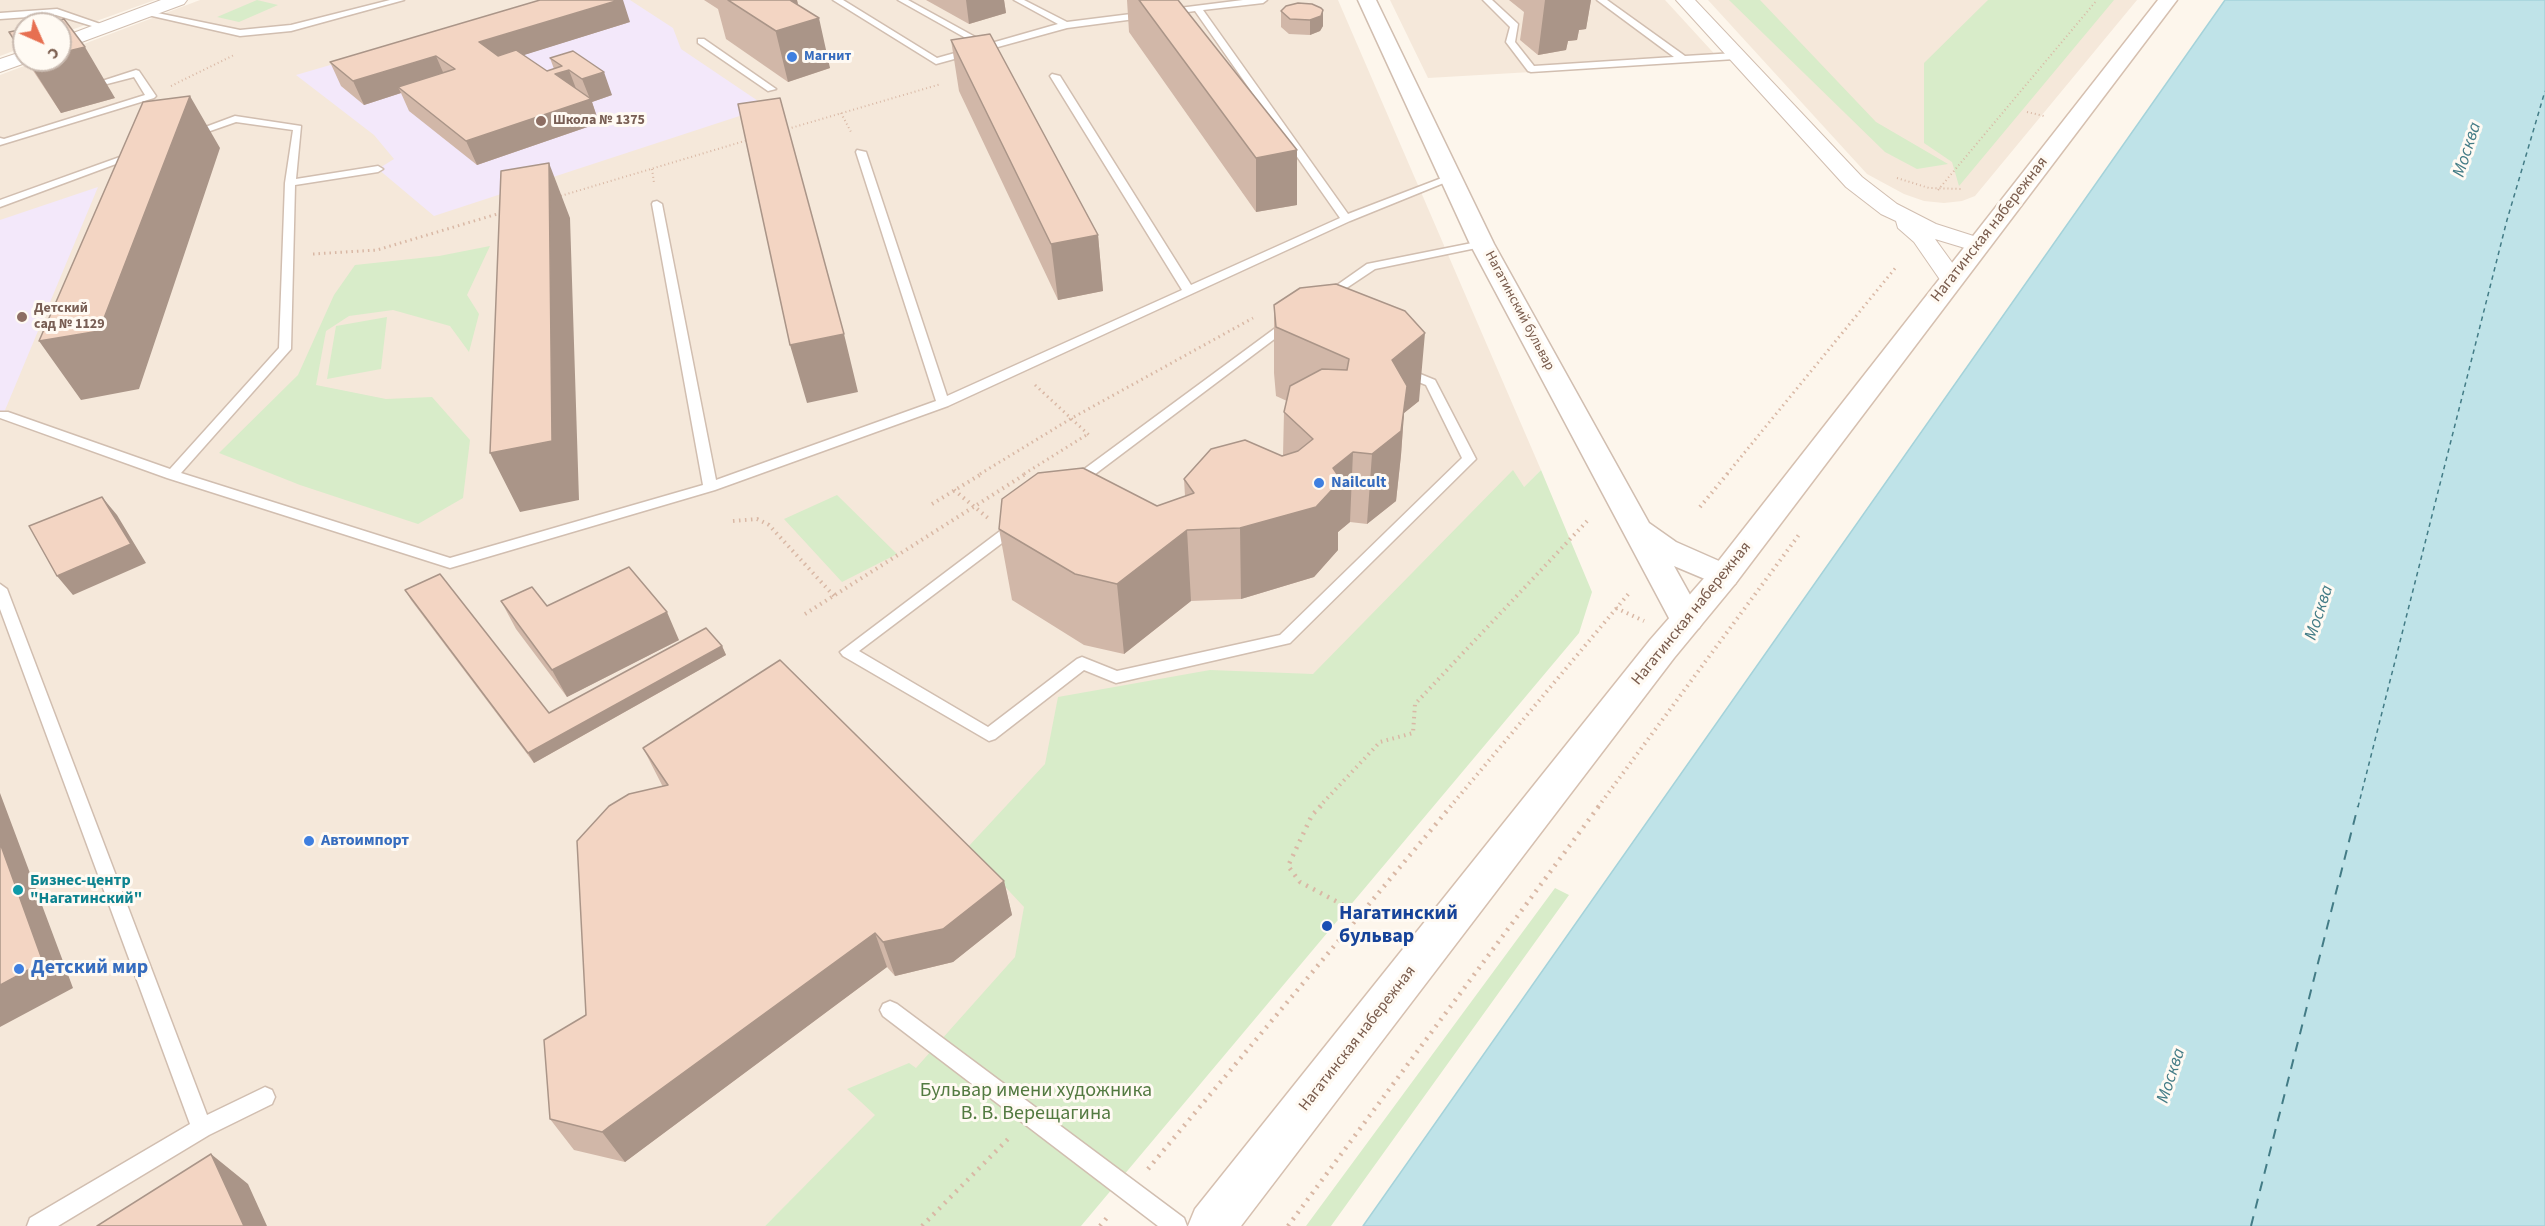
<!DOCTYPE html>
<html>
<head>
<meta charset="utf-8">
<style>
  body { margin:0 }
  #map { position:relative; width:2545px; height:1226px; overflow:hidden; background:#fdf6ec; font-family:"Source Sans 3",sans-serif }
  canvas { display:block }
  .north { position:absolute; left:12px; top:12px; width:60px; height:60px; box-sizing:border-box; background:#fffaf3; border:2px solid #cabbb1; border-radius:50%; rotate:135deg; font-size:16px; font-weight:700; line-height:24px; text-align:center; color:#7a5c4d }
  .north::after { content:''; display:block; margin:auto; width:21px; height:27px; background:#e76f51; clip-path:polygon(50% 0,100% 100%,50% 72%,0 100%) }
</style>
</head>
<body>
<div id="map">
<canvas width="2545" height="1226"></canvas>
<div class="north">С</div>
</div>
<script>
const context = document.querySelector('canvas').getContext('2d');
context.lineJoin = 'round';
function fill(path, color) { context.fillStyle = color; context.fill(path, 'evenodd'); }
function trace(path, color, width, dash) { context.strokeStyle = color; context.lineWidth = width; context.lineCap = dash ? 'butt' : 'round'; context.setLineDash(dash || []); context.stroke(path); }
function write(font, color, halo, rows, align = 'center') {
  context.font = font + ' "Source Sans 3",sans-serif'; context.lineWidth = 6; context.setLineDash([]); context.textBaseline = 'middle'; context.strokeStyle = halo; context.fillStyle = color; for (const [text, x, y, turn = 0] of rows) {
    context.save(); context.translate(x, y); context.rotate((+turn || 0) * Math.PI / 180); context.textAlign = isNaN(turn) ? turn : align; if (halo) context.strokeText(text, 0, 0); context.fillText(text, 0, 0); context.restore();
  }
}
fill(new Path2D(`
  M 0,0 L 155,0 L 60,34 L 60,24 L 24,24 L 24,47 L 0,56 Z
  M 200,0 L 1338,0 L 1541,470 L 1244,771 L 862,1130 L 765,1226 L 0,1226 L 0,75 L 40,60 L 60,60 L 60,53 Z
  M 1390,0 L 1665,0 L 1721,61 L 1428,78 Z
  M 1708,0 L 2137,0 L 1975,196 L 1962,201 L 1944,203 L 1924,201 L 1904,194 L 1867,174 Z`), '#f5e8da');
fill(new Path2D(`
  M 553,0 L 630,0 L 673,28 L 681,49 L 767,107 L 434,216 L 378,169 L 394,159 L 374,135 L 296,75 Z
  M 98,187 L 3,415 L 0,416 L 0,220 Z`), '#f3e8fa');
fill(new Path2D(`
  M 257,0 L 278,5 L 239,22 L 217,17 Z
  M 1729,0 L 1760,0 L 1876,122 L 1948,164 L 1917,169 L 1885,152 Z
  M 1988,0 L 2114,0 L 1959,186 L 1952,162 L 1924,143 L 1924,63 Z
  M 490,246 L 467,295 L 479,314 L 469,352 L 450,326 L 393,310 L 349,316 L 326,331 L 316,385 L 386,399 L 432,397 L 470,440 L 463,498 L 418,524 L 300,485 L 219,453 L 298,375 L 334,295 L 355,265 L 439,256 Z
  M 387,317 L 381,369 L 327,379 L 336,326 Z
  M 1513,470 L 1524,487 L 1541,470 L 1592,592 L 1579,633 L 1081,1226 L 765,1226 L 875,1115 L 847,1089 L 909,1063 L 916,1068 L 1015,957 L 1024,907 L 968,847 L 1045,764 L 1058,697 L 1210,670 L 1313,674 Z
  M 837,495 L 897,554 L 842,582 L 784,519 Z
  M 1555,888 L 1569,895 L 1331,1226 L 1306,1226 Z`), '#d8ecc9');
const water = new Path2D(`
  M 2225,0 L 2545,0 L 2545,1226 L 1363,1226 Z`);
fill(water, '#bfe3e8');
trace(water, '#a5d3da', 1.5);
trace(new Path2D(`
  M 2358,807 L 2507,220 L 2545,91`), '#437c86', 1.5, [4.5, 4]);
trace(new Path2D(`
  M 2251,1226 L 2358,806`), '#437c86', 2, [10, 8]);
const service = new Path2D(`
  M 390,0 L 404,0 L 291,31 L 240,36 L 139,13 L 143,10 L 240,30 L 291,25 Z
  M 833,0 L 843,0 L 937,58 L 980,46 L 898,0 L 908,0 L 988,44 L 1058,24 L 1014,0 L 1024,0 L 1067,22 L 1243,0 L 1267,0 L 1263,3 L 1203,10 L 1348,214 L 1447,176 L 1456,178 L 1350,221 L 948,406 L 715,490 L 450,568 L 167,478 L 0,418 L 0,412 L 8,412 L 170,469 L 279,348 L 285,183 L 293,130 L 236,122 L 193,137 L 184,135 L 235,116 L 301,126 L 296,179 L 378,166 L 383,169 L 378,172 L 295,185 L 291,349 L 181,473 L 450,558 L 703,485 L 652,204 L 653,202 L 657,201 L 662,204 L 716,480 L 936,401 L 856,152 L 857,150 L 866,152 L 947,396 L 1182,290 L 1050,76 L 1052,74 L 1060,76 L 1191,285 L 1340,218 L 1195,11 L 1067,28 L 936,64 Z
  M 1483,0 L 1492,0 L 1518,24 L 1515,42 L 1534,66 L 1674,57 L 1597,0 L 1607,0 L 1685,56 L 1735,53 L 1740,56 L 1735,59 L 1531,72 L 1528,71 L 1506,42 L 1510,27 Z
  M 57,9 L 109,27 L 105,30 L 56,15 L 0,19 L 0,13 Z
  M 698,39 L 704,39 L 776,89 L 768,91 L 698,43 Z
  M 136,70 L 139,71 L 156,96 L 154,98 L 0,145 L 0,138 L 4,139 L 145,95 L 134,77 L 107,84 L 102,81 Z
  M 131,153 L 140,155 L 0,207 L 0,200 Z
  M 1482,241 L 1488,244 L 1486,246 L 1375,269 L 1330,299 L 1326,300 L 1320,297 L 1367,264 Z
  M 1289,318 L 1293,319 L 1293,325 L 1078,487 L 1068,487 L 1066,484 L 1068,481 Z
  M 1403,367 L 1435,380 L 1476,459 L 1290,643 L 1116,683 L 1084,670 L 995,739 L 989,741 L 843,656 L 840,652 L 1012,522 L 1017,520 L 1024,525 L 1022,528 L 859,651 L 988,727 L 1077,659 L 1082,657 L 1117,671 L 1280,635 L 1462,458 L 1426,385 L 1399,374 L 1397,371 L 1399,368 Z
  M 0,584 L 7,589 L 207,1115 L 265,1087 L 272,1090 L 275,1097 L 272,1104 L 209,1135 L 58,1226 L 27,1226 L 30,1218 L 190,1124 L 0,609 Z
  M 890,1001 L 897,1004 L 1184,1218 L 1187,1226 L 1158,1226 L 883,1016 L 880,1010 L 883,1004 Z`);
const minor = new Path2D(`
  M 161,0 L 187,0 L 184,4 L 60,50 L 60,38 Z
  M 1676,0 L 1695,0 L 1862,177 L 1897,204 L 1936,224 L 1986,240 L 1990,245 L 1986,250 L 1978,252 L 1935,239 L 1964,279 L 1961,284 L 1952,286 L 1943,284 L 1914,242 L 1898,228 L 1896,221 L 1881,214 L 1846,187 Z
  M 24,51 L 24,60 L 31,61 L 0,72 L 0,59 Z`);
const tertiary = new Path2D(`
  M 1358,0 L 1376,0 L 1494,244 L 1649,523 L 1676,542 L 1735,568 L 1740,576 L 1735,584 L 1724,587 L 1674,566 L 1704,620 L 1699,628 L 1687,632 L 1675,628 L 1670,620 L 1470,244 Z`);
const secondary = new Path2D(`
  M 2158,0 L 2177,0 L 1735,584 L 1674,658 L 1241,1226 L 1188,1226 L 1195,1209 L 1650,640 L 1713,568 Z`);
trace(service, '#d1beb0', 3);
trace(minor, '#d1beb0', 2);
trace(tertiary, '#d1beb0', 3);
trace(secondary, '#d6c0b0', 3);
trace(new Path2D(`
  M 171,86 L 234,55
  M 2027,112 L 2044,116
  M 841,113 L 851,132
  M 784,130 L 941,84
  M 652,169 L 654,183
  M 1897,178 L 1929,188 L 1963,189
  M 1938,190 L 2097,0
  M 557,197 L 748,140`), '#d9b8a5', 2, [1, 3]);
trace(new Path2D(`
  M 313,254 L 377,250 L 504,212
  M 1035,385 L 1089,435
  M 980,474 L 1072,418 L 1253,318
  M 1024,474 L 1088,434
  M 1727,474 L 1897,266`), '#d9b8a5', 3, [1.5, 4]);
trace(new Path2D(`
  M 954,490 L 988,518
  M 932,504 L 983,473
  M 1700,507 L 1728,473
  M 733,521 L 757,519 L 769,525 L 834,596
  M 1616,608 L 1644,621
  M 805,614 L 1027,473
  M 1319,807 L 1380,742 L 1413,733 L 1415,704 L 1590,518
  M 1450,807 L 1630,592
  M 1598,807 L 1801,532`), '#d9b8a5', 4, [1.5, 4.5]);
trace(new Path2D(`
  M 1321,806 L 1312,815 L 1288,866 L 1300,882 L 1360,914
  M 1148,1169 L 1451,806
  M 922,1226 L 1010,1137
  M 1100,1226 L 1110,1214
  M 1288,1226 L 1599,806`), '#d9b8a5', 4.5, [2, 6]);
fill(service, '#fff');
fill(minor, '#fff');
fill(tertiary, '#fff');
fill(secondary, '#fff');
fill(new Path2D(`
  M 704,0 L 797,0 L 798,5 L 830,68 L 788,82 L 726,39 L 718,9 Z
  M 926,0 L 1004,0 L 1006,13 L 969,24 Z
  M 1127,0 L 1178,0 L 1297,150 L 1297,205 L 1256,212 L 1129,32 Z
  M 1509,0 L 1591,0 L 1586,29 L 1579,30 L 1577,40 L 1568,41 L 1566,50 L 1538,55 L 1520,40 L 1524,12 Z
  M 1323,10 L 1323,26 L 1320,31 L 1310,35 L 1289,34 L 1281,27 L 1281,11 Z
  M 630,22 L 523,55 L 547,71 L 554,69 L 550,58 L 612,95 L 592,102 L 599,123 L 477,165 L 409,111 L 401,93 L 364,105 L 341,86 L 330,62 Z
  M 951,40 L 1098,235 L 1103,291 L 1058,300 L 959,91 Z
  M 26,60 L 60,60 L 115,98 L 61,113 Z
  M 1274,305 L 1419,401 L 1404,413 L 1401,455 L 1396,501 L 1367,524 L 1350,522 L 1338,532 L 1338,550 L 1314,577 L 1241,599 L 1191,601 L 1124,654 L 1084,645 L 1012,600 L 999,529 L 1157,506 L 1185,496 L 1184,479 L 1283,456 L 1284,412 L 1287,401 L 1276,396 L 1274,373 Z
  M 405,590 L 549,713 L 722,646 L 726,655 L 534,763 L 411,600 Z
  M 501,601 L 547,606 L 679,640 L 567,697 L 516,629 Z
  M 643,748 L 1004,881 L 1012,915 L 953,962 L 895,976 L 887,967 L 625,1162 L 574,1150 L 550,1119 L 663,787 Z`), '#d1b7a8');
fill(new Path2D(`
  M 619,0 L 623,0 L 630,22 L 489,66 L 479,42 Z
  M 768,0 L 797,0 L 802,23 L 819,18 L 830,68 L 788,82 Z
  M 966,0 L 1004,0 L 1006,13 L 969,24 Z
  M 1545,0 L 1591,0 L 1586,29 L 1579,30 L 1577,40 L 1568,41 L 1566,50 L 1538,55 Z
  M 1323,10 L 1323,26 L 1320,31 L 1310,35 L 1310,20 Z
  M 85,47 L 115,98 L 61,113 L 28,61 L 33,60 L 60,60 L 60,53 Z
  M 436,56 L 446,79 L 398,87 L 401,93 L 364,105 L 353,81 Z
  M 569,70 L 578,94 L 555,74 Z
  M 604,72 L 612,95 L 592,102 L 599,123 L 477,165 L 466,141 L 590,99 L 582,79 Z
  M 190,96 L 220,148 L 139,389 L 81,400 L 39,341 Z
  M 1297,150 L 1297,205 L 1256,212 L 1256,158 Z
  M 549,163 L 570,218 L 579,500 L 520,512 L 490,453 Z
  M 1098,235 L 1103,291 L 1058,300 L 1051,244 Z
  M 1425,333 L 1419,401 L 1404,413 L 1401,455 L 1396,501 L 1367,524 L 1372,454 L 1392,360 Z
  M 844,334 L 858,392 L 807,403 L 790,345 Z
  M 1353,452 L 1350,522 L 1338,532 L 1338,550 L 1314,577 L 1241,599 L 1240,528 L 1333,468 Z
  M 102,497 L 117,515 L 146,563 L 73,595 L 57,576 Z
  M 1187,530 L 1191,601 L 1124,654 L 1117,584 Z
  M 667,612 L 679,640 L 567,697 L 552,670 Z
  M 722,646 L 726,655 L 534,763 L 528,753 Z
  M 0,793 L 73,988 L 0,1027 Z
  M 1004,881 L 1012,915 L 953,962 L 895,976 L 883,942 Z
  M 875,933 L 887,967 L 625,1162 L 602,1132 Z
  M 211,1154 L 248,1184 L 267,1226 L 244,1226 Z`), '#aa9588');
const building = new Path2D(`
  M 540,0 L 619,0 L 479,42 L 498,56 L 516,50 L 547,71 L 562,66 L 550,58 L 573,51 L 604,72 L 582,79 L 569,70 L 555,74 L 591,99 L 466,141 L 398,87 L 455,69 L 436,56 L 353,81 L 330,62 Z
  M 728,0 L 790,0 L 819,18 L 776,31 Z
  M 1139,0 L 1178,0 L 1297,150 L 1256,158 Z
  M 1298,3 L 1312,4 L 1321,8 L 1323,10 L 1321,16 L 1310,20 L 1290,19 L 1281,11 L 1286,6 Z
  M 64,19 L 85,47 L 60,53 L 60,24 L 44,24 Z
  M 24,29 L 24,55 L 9,32 Z
  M 990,34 L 1098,235 L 1051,244 L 951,40 Z
  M 190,96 L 99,331 L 39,341 L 143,102 Z
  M 780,98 L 844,334 L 790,345 L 738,104 Z
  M 549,163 L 552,441 L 490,453 L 501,171 Z
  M 1336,284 L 1405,311 L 1425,333 L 1392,360 L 1407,386 L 1401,431 L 1372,454 L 1353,452 L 1333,468 L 1341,480 L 1316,507 L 1240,528 L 1187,530 L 1117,584 L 1075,574 L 999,529 L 1002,499 L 1038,473 L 1083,468 L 1157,506 L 1194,493 L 1184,479 L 1211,449 L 1245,440 L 1282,456 L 1298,451 L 1313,439 L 1284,412 L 1290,386 L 1322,369 L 1347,370 L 1349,359 L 1276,327 L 1274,305 L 1300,288 Z
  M 102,497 L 131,544 L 57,576 L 29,526 Z
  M 629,567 L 667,612 L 552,670 L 501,601 L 532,587 L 547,606 Z
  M 440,574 L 549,713 L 706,628 L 722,646 L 528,753 L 405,590 Z
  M 780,660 L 1004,881 L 943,929 L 883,942 L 875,933 L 602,1132 L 550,1119 L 544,1040 L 586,1015 L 577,841 L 609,806 L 629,794 L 668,785 L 643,748 Z
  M 0,843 L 43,962 L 0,985 Z
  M 211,1154 L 244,1226 L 97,1226 Z`);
fill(building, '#f3d5c3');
trace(building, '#aa9588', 1.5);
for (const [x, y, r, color] of [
  [792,57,6,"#3f7fe0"],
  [541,121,6,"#8d6e63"],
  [22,317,6,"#8d6e63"],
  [1319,483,6,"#3f7fe0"],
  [309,841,6,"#3f7fe0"],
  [18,890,6,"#0f9aa8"],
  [1327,926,6,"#1a4fb4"],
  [19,969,6,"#3f7fe0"]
]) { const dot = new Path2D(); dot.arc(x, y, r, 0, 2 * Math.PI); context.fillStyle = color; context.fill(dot); trace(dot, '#fffaf3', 2); }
write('bold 14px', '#366cbe', '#fffaf3', [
  ["Магнит",804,57]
], 'left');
write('bold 14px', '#785e54', '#fffaf3', [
  ["Школа № 1375",553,121],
  ["Детский",34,309],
  ["сад № 1129",34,325]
], 'left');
write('14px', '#7a5c4d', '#fffaf3', [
  ["Нагатинский бульвар",1519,311,62]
]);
write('16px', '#7a5c4d', '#fffaf3', [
  ["Нагатинская набережная",1990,230,-52],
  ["Нагатинская набережная",1692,614,-51],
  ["Нагатинская набережная",1358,1039,-52]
]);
write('bold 16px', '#366cbe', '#fffaf3', [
  ["Nailcult",1331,483],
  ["Автоимпорт",321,841]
], 'left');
write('bold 16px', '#0d838f', '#fffaf3', [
  ["Бизнес-центр",30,881],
  ["\"Нагатинский\"",30,899]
], 'left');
write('italic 18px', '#437c86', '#fffaf3', [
  ["Москва",2468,150,-72],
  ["Москва",2320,613,-72],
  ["Москва",2172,1076,-72]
]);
write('bold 20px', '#164399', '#fffaf3', [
  ["Нагатинский",1339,915],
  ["бульвар",1339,938]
], 'left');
write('bold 20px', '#366cbe', '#fffaf3', [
  ["Детский мир",31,969]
], 'left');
write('20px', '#537a41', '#fffaf3', [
  ["Бульвар имени художника",1036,1092],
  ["В. В. Верещагина",1036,1115]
]);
</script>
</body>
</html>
